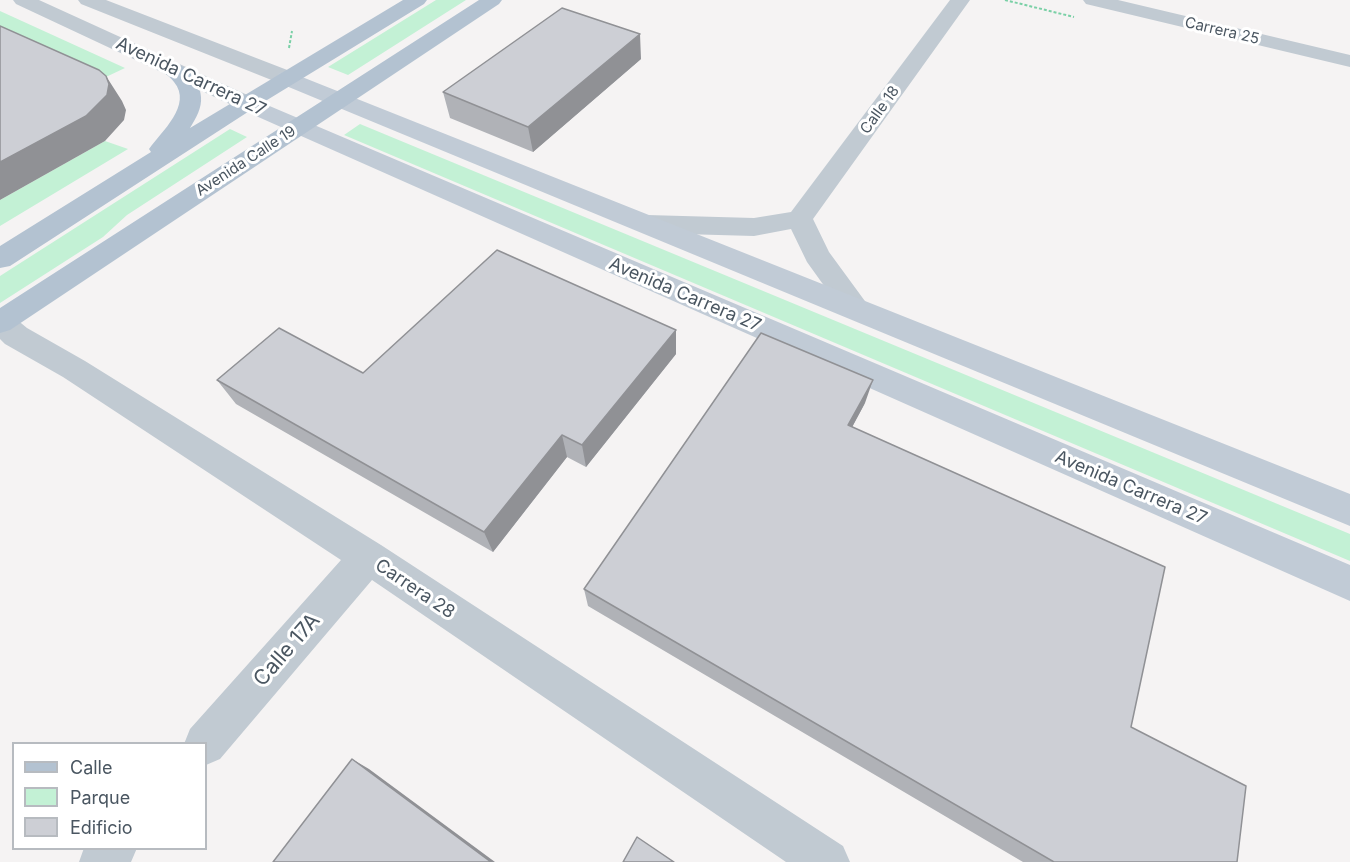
<!DOCTYPE html>
<html>
<head>
<meta charset="utf-8">
<style>
  body { margin:0 }
  #map { position:relative; width:1350px; height:862px; overflow:hidden; background:#f5f3f3; font-family:Inter,sans-serif }
  canvas { display:block }
  .legend { position:absolute; left:12px; top:742px; width:195px; height:108px; box-sizing:border-box; background:#fff; border:2px solid #b7bbc0; margin:0; padding:8px 10px; list-style:none; font-size:18px; color:#4a5661 }
  .legend li { display:flex; align-items:center; gap:12px; height:30px }
  .legend b { width:30px; border:2px solid #b7bbc0 }
</style>
</head>
<body>
<div id="map">
<canvas width="1350" height="862"></canvas>
<ul class="legend">
<li><b style="height:8px;background:#b3c2d1"></b>Calle</li>
<li><b style="height:16px;background:#c3f1d5"></b>Parque</li>
<li><b style="height:16px;background:#cdcfd5"></b>Edificio</li>
</ul>
</div>
<script>
const context = document.querySelector('canvas').getContext('2d');
context.lineJoin = 'round';
function fill(path, color) { context.fillStyle = color; context.fill(path, 'evenodd'); }
function trace(path, color, width, dash) { context.strokeStyle = color; context.lineWidth = width; context.lineCap = dash ? 'butt' : 'round'; context.setLineDash(dash || []); context.stroke(path); }
function write(font, color, halo, rows, align = 'center') {
  context.font = font + ' Inter,sans-serif'; context.lineWidth = 6; context.setLineDash([]); context.textBaseline = 'middle'; context.strokeStyle = halo; context.fillStyle = color; for (const [text, x, y, turn = 0] of rows) {
    context.save(); context.translate(x, y); context.rotate((+turn || 0) * Math.PI / 180); context.textAlign = isNaN(turn) ? turn : align; if (halo) context.strokeText(text, 0, 0); context.fillText(text, 0, 0); context.restore();
  }
}
fill(new Path2D(`
  M 436,0 L 466,0 L 348,75 L 328,67 Z
  M 0,11 L 125,68 L 91,84 L 0,42 Z
  M 360,124 L 1350,534 L 1350,561 L 344,135 Z
  M 230,129 L 247,137 L 127,215 L 103,237 L 0,303 L 0,276 Z
  M 105,141 L 128,149 L 0,226 L 0,200 Z`), '#c3f1d5');
trace(new Path2D(`
  M 1005,0 L 1074,17
  M 289,48 L 292,31`), '#7ad0a6', 2, [3, 2]);
fill(new Path2D(`
  M 950,0 L 970,0 L 813,219 L 829,252 L 870,308 L 865,315 L 855,319 L 845,315 L 807,262 L 791,229 L 754,236 L 647,233 L 638,230 L 634,224 L 638,218 L 647,215 L 754,218 L 791,212 Z
  M 0,311 L 10,314 L 27,328 L 85,361 L 381,545 L 843,846 L 850,862 L 786,862 L 372,580 L 220,759 L 206,765 L 206,744 L 184,744 L 190,729 L 341,560 L 63,377 L 5,344 L 0,339 Z
  M 84,848 L 137,848 L 131,862 L 79,862 Z`), '#c1cad2');
fill(new Path2D(`
  M 13,0 L 39,0 L 254,98 L 257,103 L 254,108 L 246,110 L 238,108 L 16,4 Z
  M 78,0 L 106,0 L 295,73 L 298,78 L 295,83 L 287,85 L 279,83 L 81,4 Z
  M 1083,0 L 1118,0 L 1350,55 L 1350,67 L 1086,4 Z`), '#c1cad2');
fill(new Path2D(`
  M 287,71 L 1350,494 L 1350,526 L 279,83 L 276,78 L 279,73 Z
  M 246,96 L 1350,565 L 1350,601 L 238,108 L 235,103 L 238,98 Z`), '#c1cbd6');
fill(new Path2D(`
  M 403,0 L 427,0 L 424,4 L 254,108 L 10,266 L 0,268 L 0,246 L 151,152 L 149,149 C 161,132 193,105 174,82 C 170,76 164,74 160,68 L 163,63 C 182,59 200,78 201,97 C 202,108 196,118 190,128 Z
  M 479,0 L 502,0 L 499,4 L 10,330 L 0,333 L 0,308 Z`), '#b3c2d1');
fill(new Path2D(`
  M 641,59 L 533,152 L 450,118 L 443,92 Z
  M 676,354 L 586,467 L 567,457 L 493,552 L 236,404 L 217,380 L 363,373 Z
  M 865,403 L 852,427 L 1131,727 L 1237,862 L 1023,862 L 588,606 L 584,589 Z`), '#b0b2b7');
fill(new Path2D(`
  M 640,34 L 641,59 L 533,152 L 528,127 Z
  M 106,76 L 122,101 L 126,110 L 124,120 L 105,141 L 0,200 L 0,162 Z
  M 676,330 L 676,354 L 586,467 L 582,445 Z
  M 873,380 L 865,403 L 841,448 L 848,425 Z
  M 562,435 L 567,457 L 493,552 L 484,532 Z
  M 352,759 L 369,769 L 495,862 L 491,862 Z`), '#909195');
const building = new Path2D(`
  M 562,8 L 640,34 L 528,127 L 443,92 Z
  M 0,26 L 99,70 L 106,76 L 109,84 L 107,95 L 86,116 L 0,162 Z
  M 497,250 L 676,330 L 582,445 L 562,435 L 484,532 L 217,380 L 279,328 L 363,373 Z
  M 761,333 L 873,380 L 848,425 L 1165,567 L 1131,727 L 1246,786 L 1237,862 L 1054,862 L 584,589 Z
  M 352,759 L 491,862 L 273,862 Z
  M 637,837 L 674,862 L 623,862 Z`);
fill(building, '#cdcfd5');
trace(building, '#909195', 1.5);
write('15px', '#4a5661', '#fff', [
  ["Carrera 25",1222,31,13],
  ["Calle 18",880,110,-54],
  ["Avenida Calle 19",246,161,-33]
]);
write('18px', '#4a5661', '#fff', [
  ["Avenida Carrera 27",191,77,25],
  ["Avenida Carrera 27",685,295,23],
  ["Avenida Carrera 27",1131,488,23],
  ["Carrera 28",415,589,34]
]);
write('21px', '#4a5661', '#fff', [
  ["Calle 17A",287,650,-49]
]);
</script>
</body>
</html>
